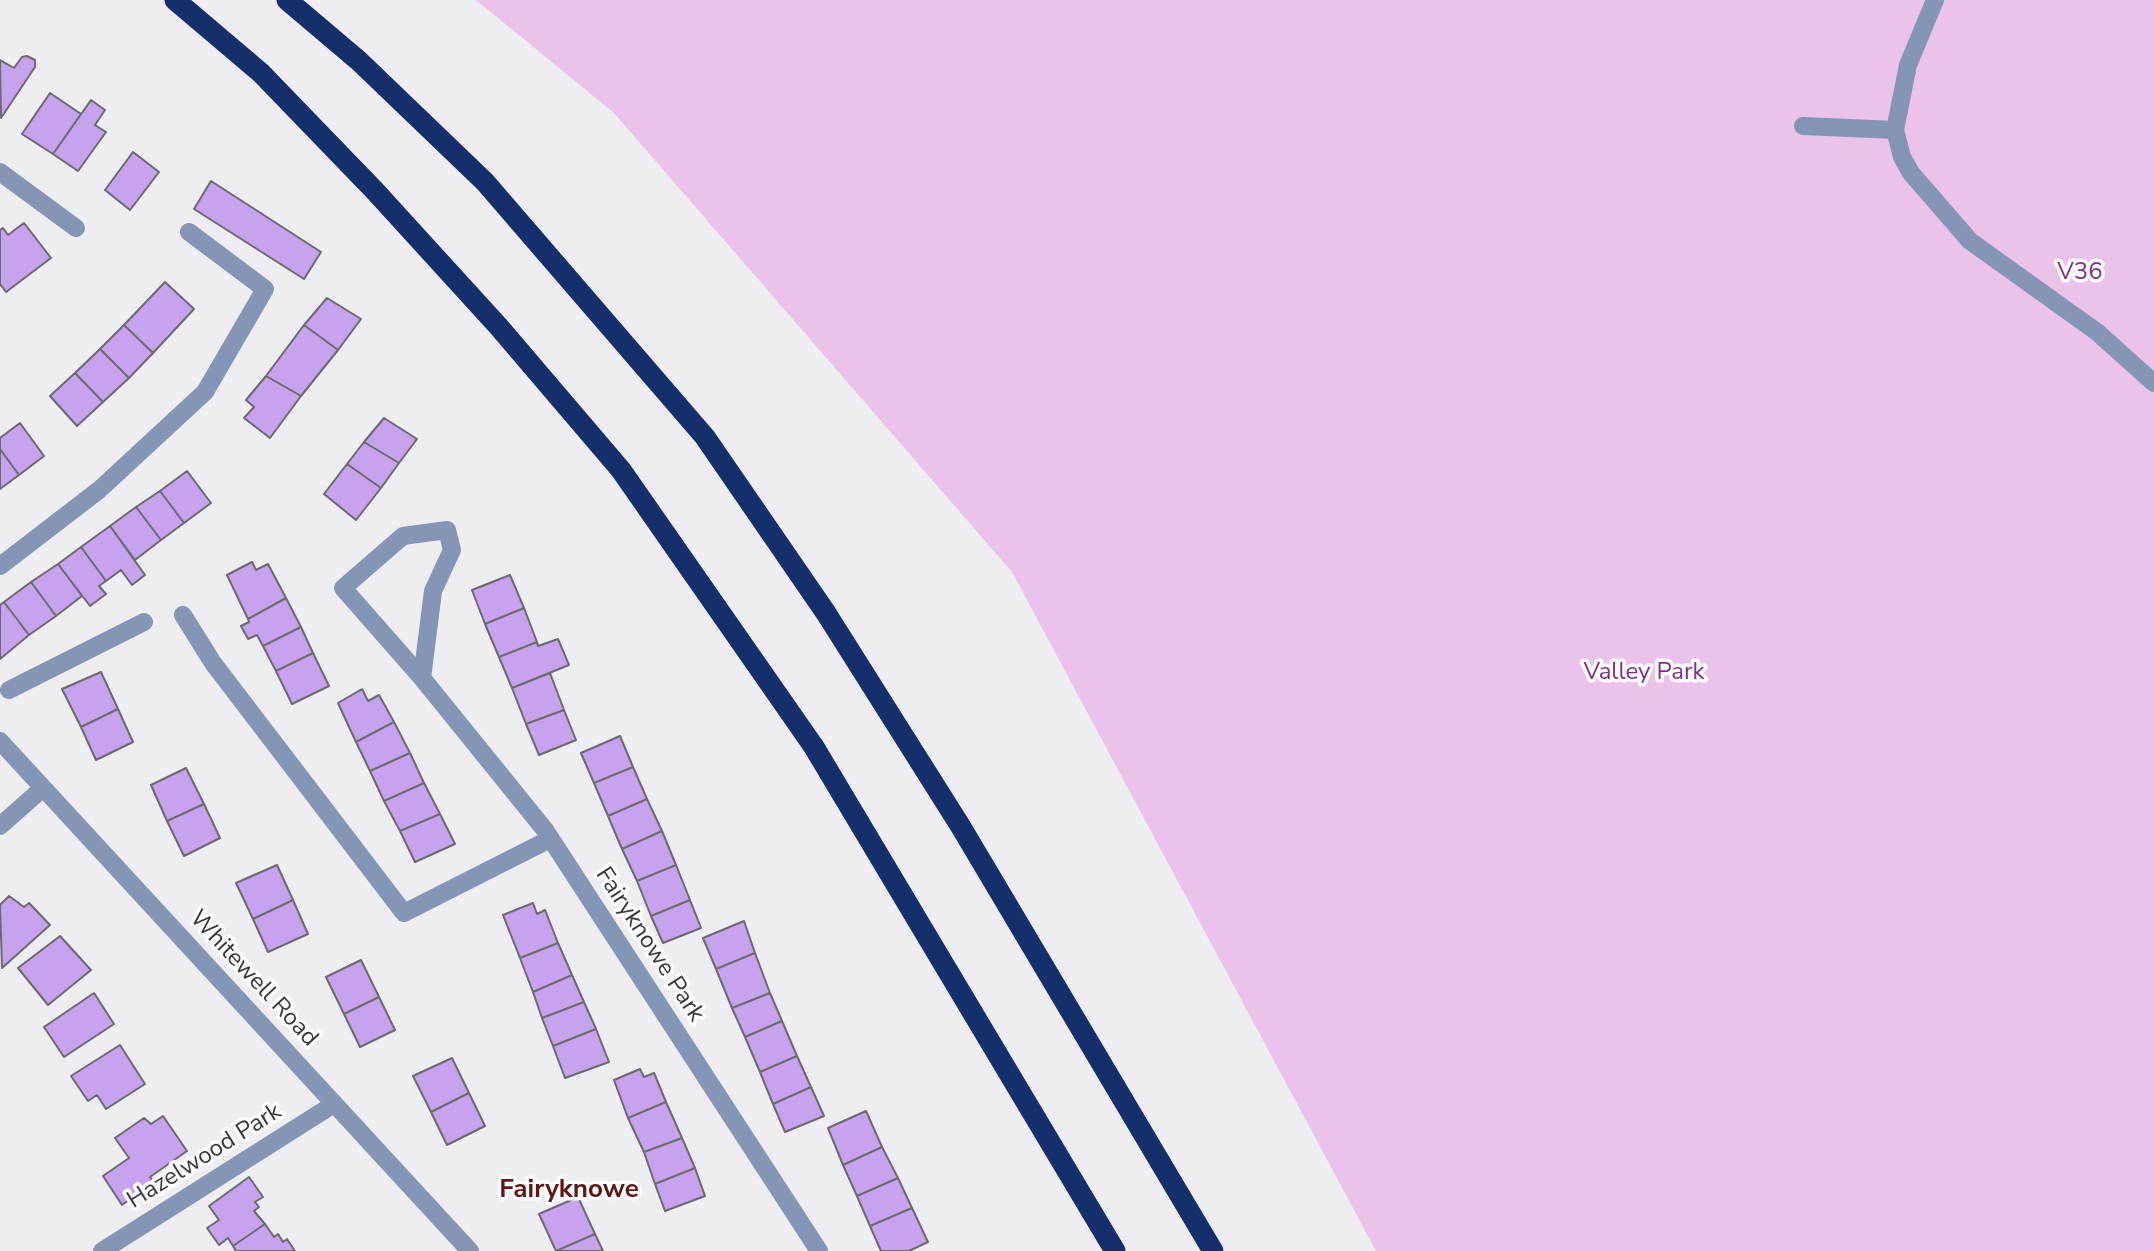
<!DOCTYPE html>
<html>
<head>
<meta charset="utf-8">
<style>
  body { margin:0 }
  canvas { display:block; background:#ededf2 }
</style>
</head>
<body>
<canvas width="2154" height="1251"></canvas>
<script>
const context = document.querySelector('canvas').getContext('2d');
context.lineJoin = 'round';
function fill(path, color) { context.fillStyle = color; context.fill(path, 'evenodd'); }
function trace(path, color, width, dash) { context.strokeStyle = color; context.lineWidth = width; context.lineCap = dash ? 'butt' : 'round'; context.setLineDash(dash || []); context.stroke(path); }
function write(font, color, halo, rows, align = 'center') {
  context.font = font + ' "Nunito Sans",sans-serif'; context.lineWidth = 7; context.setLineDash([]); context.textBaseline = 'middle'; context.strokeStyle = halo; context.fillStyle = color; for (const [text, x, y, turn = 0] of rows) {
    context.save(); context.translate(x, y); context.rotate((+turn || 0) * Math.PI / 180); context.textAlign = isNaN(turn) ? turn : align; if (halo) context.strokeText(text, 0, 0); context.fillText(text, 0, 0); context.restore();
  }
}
fill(new Path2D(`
  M 476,0 L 2154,0 L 2154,1251 L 1376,1251 L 1012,572 L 614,113 Z`), '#ebc2ea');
const building = new Path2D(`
  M 27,56 L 35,60 L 35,67 L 1,118 L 0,60 L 14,68 L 22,57 Z
  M 50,93 L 81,114 L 53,154 L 22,134 Z
  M 91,100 L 105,110 L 95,125 L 106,132 L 78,171 L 53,154 Z
  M 133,152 L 159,172 L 130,210 L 105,190 Z
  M 211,181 L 321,252 L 304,279 L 194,209 Z
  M 24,223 L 51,258 L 6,292 L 0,284 L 0,230 L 3,228 L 8,235 Z
  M 165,282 L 194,309 L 153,353 L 124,325 Z
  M 327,298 L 361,319 L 338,350 L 304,325 Z
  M 124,325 L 153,353 L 129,378 L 100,349 Z
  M 304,325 L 338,350 L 301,396 L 266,376 Z
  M 100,349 L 129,378 L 103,402 L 75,373 Z
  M 75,373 L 103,402 L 77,426 L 50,396 Z
  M 266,376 L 301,396 L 270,438 L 244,418 L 254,407 L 246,400 Z
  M 384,418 L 417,439 L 399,463 L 364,442 Z
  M 20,423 L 44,456 L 19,475 L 0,449 L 0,438 Z
  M 364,442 L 399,463 L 381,488 L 347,464 Z
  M 0,449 L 19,475 L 0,489 Z
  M 347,464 L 381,488 L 356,520 L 324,494 Z
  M 187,471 L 211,503 L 184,523 L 160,491 Z
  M 160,491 L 184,523 L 161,540 L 136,507 Z
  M 136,507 L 161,540 L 135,560 L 110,526 Z
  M 110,526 L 145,575 L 132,585 L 121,570 L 106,581 L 81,547 Z
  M 81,547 L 106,581 L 99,586 L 106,594 L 90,606 L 58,564 Z
  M 252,562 L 256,570 L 268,564 L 286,598 L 248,619 L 227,575 Z
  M 58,564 L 82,596 L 56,616 L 31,582 Z
  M 510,575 L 524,608 L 485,624 L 472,590 Z
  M 31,582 L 56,616 L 29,635 L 4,602 Z
  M 286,598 L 301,627 L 263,646 L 257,635 L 248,639 L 241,626 L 249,622 L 248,619 Z
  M 4,602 L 29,635 L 0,659 L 0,605 Z
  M 524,608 L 537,642 L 499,657 L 485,624 Z
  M 301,627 L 313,653 L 276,671 L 263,646 Z
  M 558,639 L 569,665 L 512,688 L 499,657 L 537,642 L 538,646 Z
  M 313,653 L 329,686 L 292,704 L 276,671 Z
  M 101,672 L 118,709 L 81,727 L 62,689 Z
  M 550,673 L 564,710 L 526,724 L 512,688 Z
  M 362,689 L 368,701 L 379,695 L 394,722 L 356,742 L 338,703 Z
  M 118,709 L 133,742 L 96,760 L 81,727 Z
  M 564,710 L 576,740 L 539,755 L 526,724 Z
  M 394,722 L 410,753 L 370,771 L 356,742 Z
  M 620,736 L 633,767 L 594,783 L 581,753 Z
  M 410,753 L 424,783 L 384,801 L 370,771 Z
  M 633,767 L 647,799 L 608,816 L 594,783 Z
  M 186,768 L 204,804 L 167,821 L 151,785 Z
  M 424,783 L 440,814 L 400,831 L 384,801 Z
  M 647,799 L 662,831 L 622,849 L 608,816 Z
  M 204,804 L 220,838 L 184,856 L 167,821 Z
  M 440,814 L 455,844 L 415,862 L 400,831 Z
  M 662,831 L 676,865 L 637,881 L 622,849 Z
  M 277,865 L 293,900 L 253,919 L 236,883 Z
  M 676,865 L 690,900 L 651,916 L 637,881 Z
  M 9,896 L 24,907 L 29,903 L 50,925 L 2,968 L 0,905 Z
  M 293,900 L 308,934 L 268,952 L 253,919 Z
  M 690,900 L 701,928 L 663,943 L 651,916 Z
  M 533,903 L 537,914 L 545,910 L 558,943 L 520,958 L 503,915 Z
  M 744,921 L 755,953 L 716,969 L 703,938 Z
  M 60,936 L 91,970 L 48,1005 L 18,968 Z
  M 558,943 L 572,975 L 533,992 L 520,958 Z
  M 755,953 L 770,993 L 732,1008 L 716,969 Z
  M 361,960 L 379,997 L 344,1014 L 326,977 Z
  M 572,975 L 584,1002 L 542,1018 L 533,992 Z
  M 94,993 L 114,1024 L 64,1057 L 44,1027 Z
  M 770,993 L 782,1021 L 745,1037 L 732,1008 Z
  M 379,997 L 395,1030 L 360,1047 L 344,1014 Z
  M 584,1002 L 596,1029 L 553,1046 L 542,1018 Z
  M 782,1021 L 797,1056 L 760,1072 L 745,1037 Z
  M 596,1029 L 609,1062 L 565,1078 L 553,1046 Z
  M 120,1045 L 145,1084 L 106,1109 L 97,1095 L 88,1101 L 71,1076 Z
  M 797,1056 L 811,1087 L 773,1104 L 760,1072 Z
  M 452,1058 L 469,1093 L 431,1112 L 413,1076 Z
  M 640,1069 L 644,1077 L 654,1073 L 666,1102 L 628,1118 L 614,1080 Z
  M 811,1087 L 824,1116 L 785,1132 L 773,1104 Z
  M 469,1093 L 485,1126 L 447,1145 L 431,1112 Z
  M 666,1102 L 682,1138 L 644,1152 L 628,1118 Z
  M 866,1111 L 882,1147 L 843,1165 L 828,1128 Z
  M 163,1116 L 187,1151 L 150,1177 L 154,1182 L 122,1205 L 103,1176 L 129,1158 L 115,1138 L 144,1118 L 151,1124 Z
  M 682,1138 L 695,1168 L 655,1184 L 644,1152 Z
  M 882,1147 L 898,1178 L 857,1196 L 843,1165 Z
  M 695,1168 L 705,1196 L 665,1211 L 655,1184 Z
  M 249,1177 L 263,1197 L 255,1202 L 259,1207 L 254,1211 L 265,1224 L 233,1246 L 228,1238 L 219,1245 L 207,1228 L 219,1220 L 209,1206 Z
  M 898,1178 L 912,1208 L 870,1226 L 857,1196 Z
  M 578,1197 L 595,1234 L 556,1251 L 539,1214 Z
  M 912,1208 L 928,1242 L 909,1251 L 881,1251 L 870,1226 Z
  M 265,1224 L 274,1237 L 278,1234 L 283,1242 L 287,1239 L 295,1251 L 236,1251 L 233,1246 Z
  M 595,1234 L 603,1251 L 556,1251 Z`);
fill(building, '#c7a2ee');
trace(building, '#6b6a6e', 2);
trace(new Path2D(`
  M 1935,0 L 1908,65 L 1895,130 L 1902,157 L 1911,173 L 1970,241 L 2097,332 L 2154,383
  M 1803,126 L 1895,130
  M 0,172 L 76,228
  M 0,566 L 99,490 L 205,392 L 265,289 L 189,232
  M 183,615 L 213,663 L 404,913 L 550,839
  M 422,678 L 433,591 L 452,550 L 447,530 L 403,536 L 343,588 L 422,678 L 545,830 L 819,1251
  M 9,690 L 144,622
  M 0,741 L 470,1251
  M 0,826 L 43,788
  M 102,1251 L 334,1104`), '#8595b5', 18);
trace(new Path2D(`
  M 175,0 L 261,73 L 375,191 L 499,327 L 621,470 L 814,747 L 1115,1251
  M 287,0 L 359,61 L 485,182 L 705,437 L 826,613 L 961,827 L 1213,1251`), '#152f6d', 21);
write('24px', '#7f337f', '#fbfbff', [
  ["V36",2080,273],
  ["Valley Park",1644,673]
]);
write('24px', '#3a3a3c', '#fbfbff', [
  ["Fairyknowe Park",649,945,57],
  ["Whitewell Road",253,979,47],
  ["Hazelwood Park",205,1157,-32]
]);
write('bold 26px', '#5c1911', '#fbfbff', [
  ["Fairyknowe",569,1191]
]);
</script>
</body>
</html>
